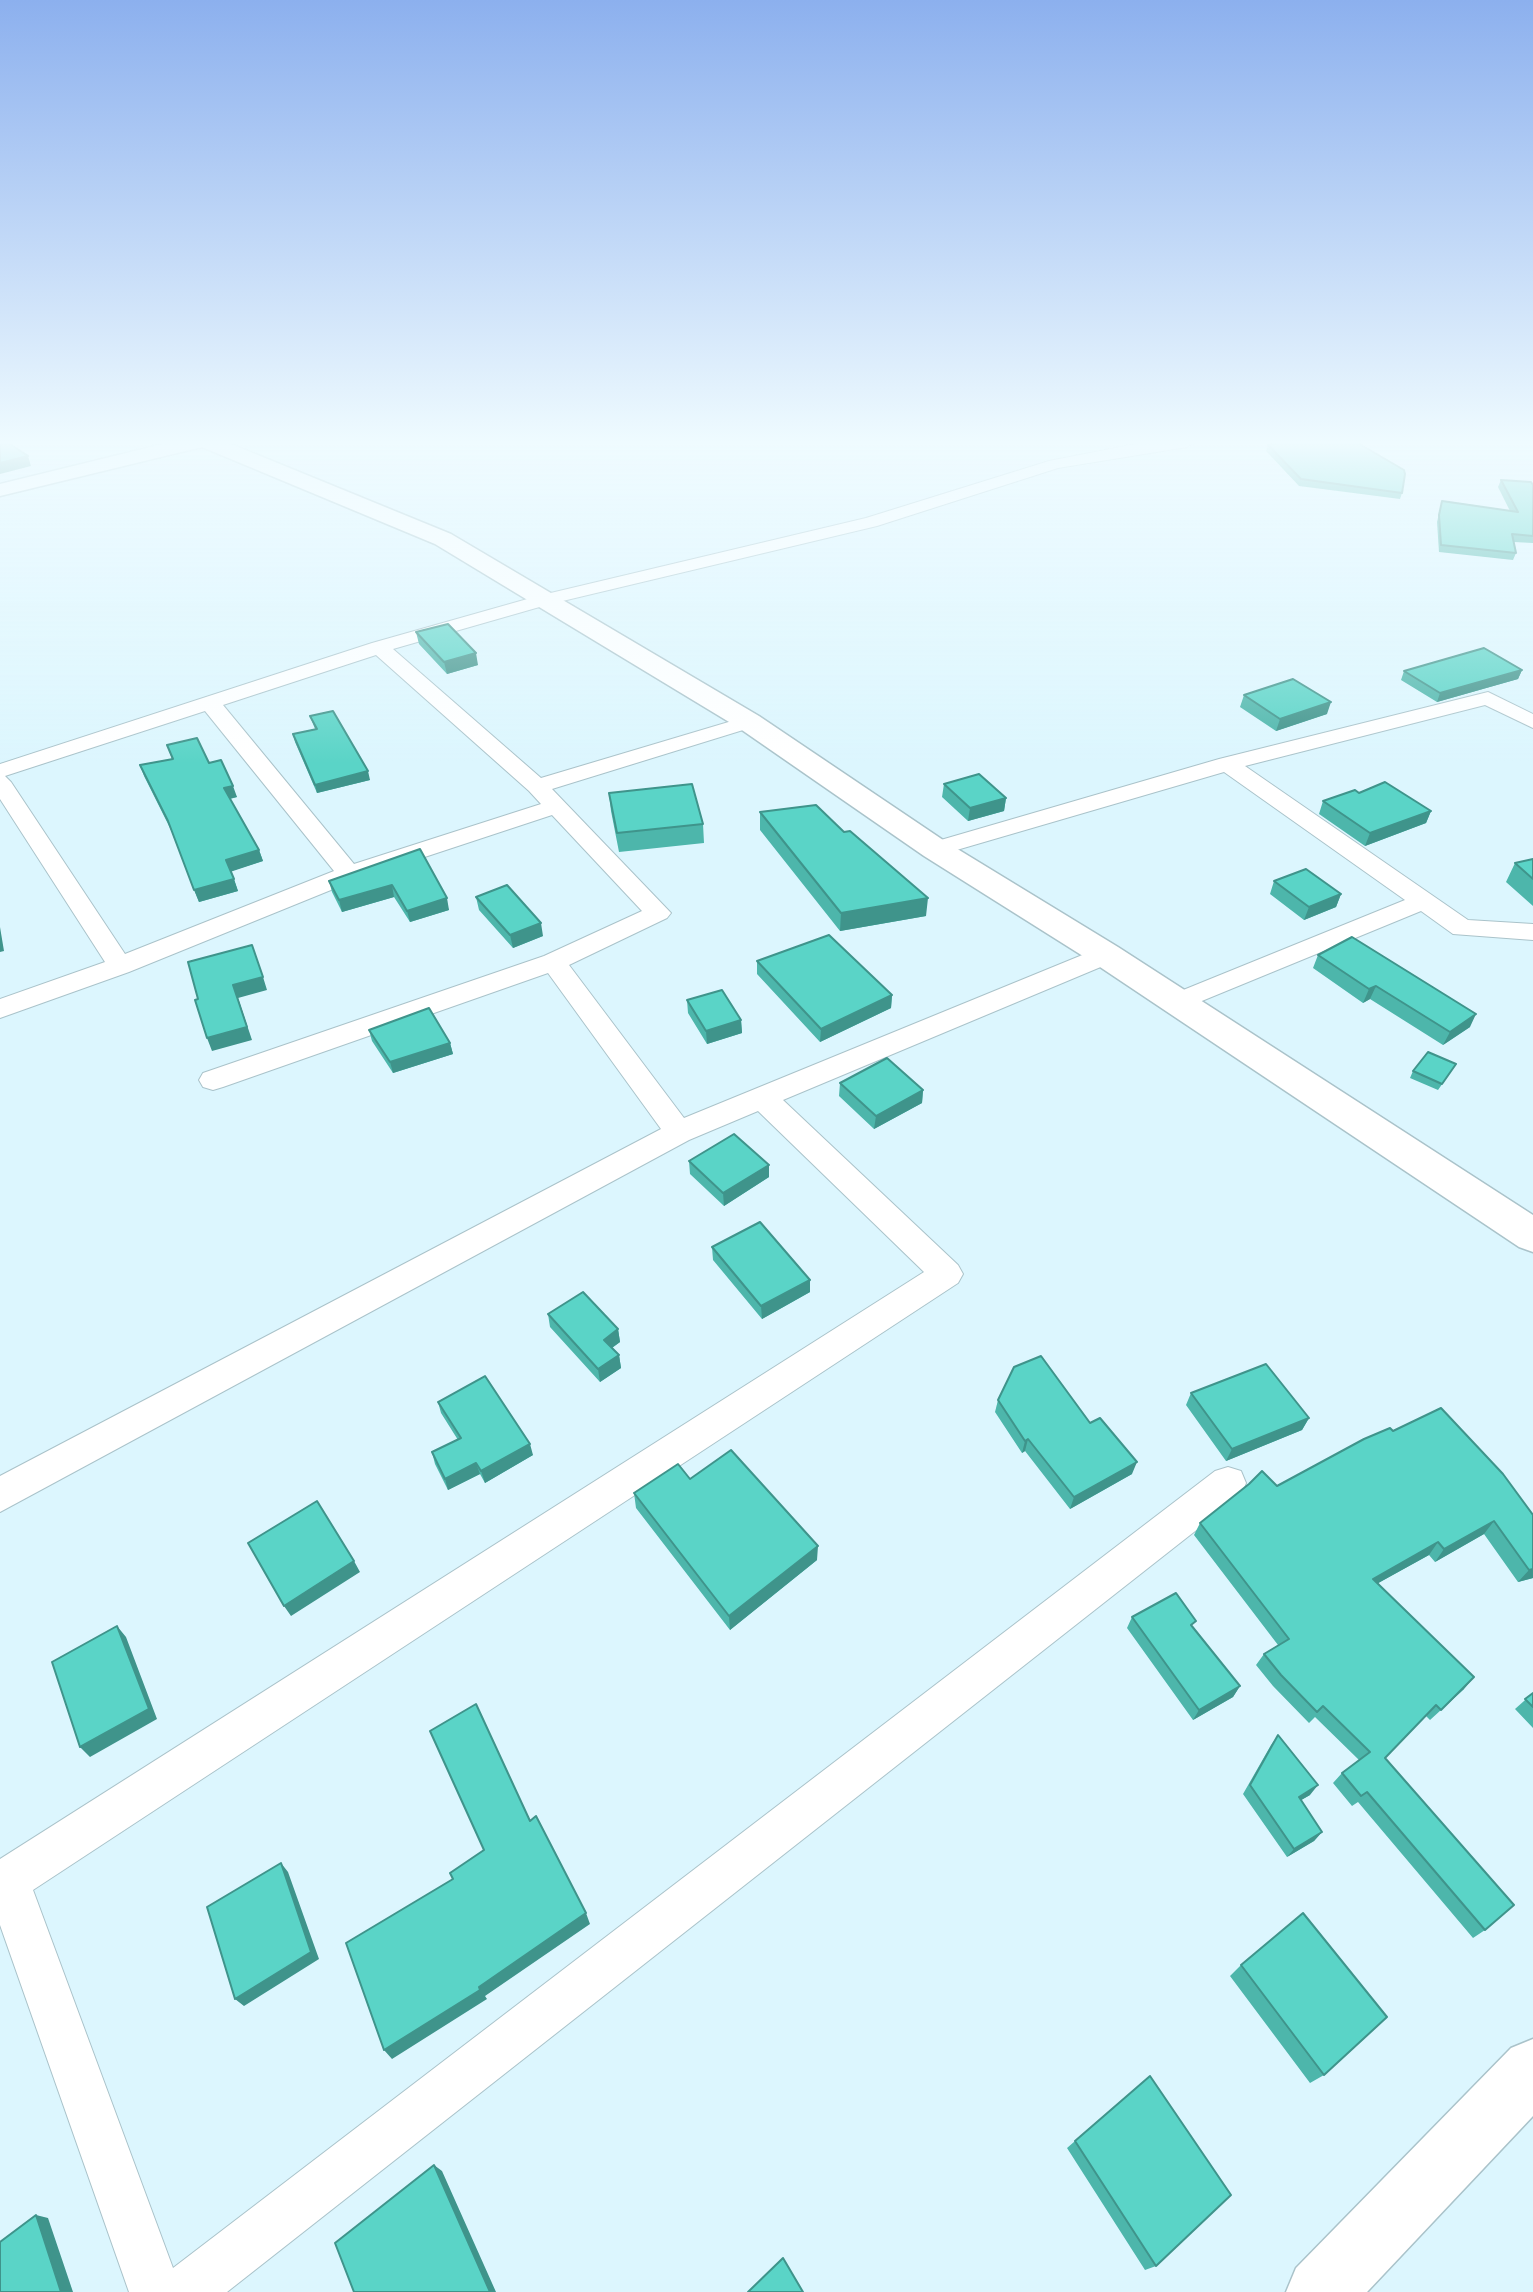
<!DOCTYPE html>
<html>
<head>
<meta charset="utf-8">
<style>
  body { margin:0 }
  canvas { display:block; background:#dcf6fe }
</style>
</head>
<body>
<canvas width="1533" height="2292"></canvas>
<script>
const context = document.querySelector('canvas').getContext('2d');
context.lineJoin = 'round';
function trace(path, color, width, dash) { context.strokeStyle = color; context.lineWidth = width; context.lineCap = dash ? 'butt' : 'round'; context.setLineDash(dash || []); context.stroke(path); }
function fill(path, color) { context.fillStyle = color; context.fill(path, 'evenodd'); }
const minor = new Path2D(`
  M 1146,442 L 1195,442 L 1187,447 L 1058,468 L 877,526 L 550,604 L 393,649 L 541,778 L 742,718 L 756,718 L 760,722 L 756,726 L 552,789 L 671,913 L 667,918 L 569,965 L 684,1118 L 1097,949 L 1106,947 L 1115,949 L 1119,955 L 1115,961 L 783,1100 L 958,1265 L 963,1274 L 958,1283 L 33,1890 L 173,2268 L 1215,1471 L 1228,1467 L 1241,1471 L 1246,1483 L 1241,1495 L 227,2292 L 129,2292 L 0,1925 L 0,1859 L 924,1272 L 758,1111 L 689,1140 L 0,1512 L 0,1476 L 661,1129 L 548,973 L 223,1087 L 213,1090 L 203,1087 L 199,1080 L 203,1073 L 544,956 L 642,911 L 552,815 L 358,879 L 129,972 L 0,1018 L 0,999 L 105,962 L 0,799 L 0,764 L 372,643 L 538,596 L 866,518 L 1049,461 ZM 376,655 L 529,791 L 541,804 L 354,864 L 223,705 ZM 205,711 L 334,871 L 125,954 L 11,782 L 5,776 Z
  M 1488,692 L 1533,714 L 1533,728 L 1485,705 L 1245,766 L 1468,920 L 1533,924 L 1533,940 L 1453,934 L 1421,911 L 1175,1012 L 1166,1009 L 1162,1003 L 1166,997 L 1405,900 L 1224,772 L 943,854 L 927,854 L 923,849 L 927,844 L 1219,759 Z`);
const tertiary = new Path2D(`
  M 171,442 L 226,442 L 451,534 L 759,716 L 946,842 L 1118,947 L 1533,1215 L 1533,1252 L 1519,1247 L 1094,963 L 924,856 L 739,728 L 435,544 L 202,447 L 0,496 L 0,484 Z
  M 1533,2039 L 1533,2116 L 1367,2292 L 1286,2292 L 1296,2268 L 1511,2048 Z`);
trace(minor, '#aac3ca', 2);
trace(tertiary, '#aac3ca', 3);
fill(minor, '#fff');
fill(tertiary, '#fff');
fill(new Path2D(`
  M 1268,445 L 1402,493 L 1400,499 L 1299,486 L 1266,451 Z
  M 1501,480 L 1533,485 L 1533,543 L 1514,542 L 1516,553 L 1513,560 L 1439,552 L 1437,522 L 1442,501 L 1510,511 L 1498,487 Z
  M 416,632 L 478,665 L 447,674 L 419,644 Z
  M 1522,670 L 1518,679 L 1437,702 L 1401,680 L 1404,671 Z
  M 1244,695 L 1327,714 L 1276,731 L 1240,707 Z
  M 310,716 L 370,780 L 317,793 L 295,742 L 293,734 L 315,729 Z
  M 167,745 L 209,763 L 237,797 L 230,799 L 259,850 L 263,861 L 231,871 L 238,891 L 199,902 L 172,832 L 144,776 L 140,765 L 172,759 Z
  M 944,784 L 1006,798 L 1004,811 L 968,821 L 942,797 Z
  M 609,793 L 703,824 L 704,843 L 619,852 L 611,811 Z
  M 1359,793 L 1431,811 L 1426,823 L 1365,846 L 1319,814 L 1323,801 Z
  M 760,812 L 844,832 L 926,916 L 840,931 L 760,830 Z
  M 420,849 L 449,910 L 410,922 L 394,897 L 342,912 L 332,892 L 329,881 Z
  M 1533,859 L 1533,906 L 1506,882 L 1515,863 Z
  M 1274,881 L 1341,894 L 1336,907 L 1304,920 L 1270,894 Z
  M 476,897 L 543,936 L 513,948 L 479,910 Z
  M 1318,955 L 1470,1027 L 1443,1045 L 1370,999 L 1363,1003 L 1313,968 Z
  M 757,961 L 892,995 L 891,1008 L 820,1042 L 757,974 Z
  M 687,1000 L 741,1020 L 742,1033 L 707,1044 L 688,1013 Z
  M 369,1030 L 450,1043 L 453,1054 L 393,1073 L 372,1041 Z
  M 1452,1070 L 1438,1090 L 1410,1078 L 1413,1071 Z
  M 840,1083 L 923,1090 L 922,1103 L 874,1129 L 839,1096 Z
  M 689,1161 L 769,1177 L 724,1206 L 690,1174 Z
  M 712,1247 L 810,1292 L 762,1319 L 713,1260 Z
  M 548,1314 L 618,1329 L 620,1342 L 612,1348 L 619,1355 L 621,1368 L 600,1382 L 550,1327 Z
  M 1191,1393 L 1309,1418 L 1302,1430 L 1226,1461 L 1186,1405 Z
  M 998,1400 L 1090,1423 L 1132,1474 L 1070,1509 L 1025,1451 L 1022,1453 L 995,1412 Z
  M 438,1402 L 533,1455 L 485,1483 L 480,1474 L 448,1490 L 435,1464 L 432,1452 L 458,1440 L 441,1413 Z
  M 1393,1431 L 1533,1515 L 1533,1578 L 1518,1582 L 1484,1534 L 1435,1562 L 1429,1555 L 1378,1583 L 1464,1689 L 1430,1720 L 1426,1716 L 1385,1758 L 1485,1930 L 1473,1938 L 1358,1802 L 1352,1806 L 1333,1783 L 1342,1773 L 1359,1760 L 1315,1717 L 1309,1723 L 1273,1686 L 1256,1665 L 1264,1654 L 1278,1645 L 1194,1535 L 1200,1523 Z
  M 690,1479 L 817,1560 L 730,1630 L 636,1508 L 634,1493 Z
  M 1132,1617 L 1240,1686 L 1233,1697 L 1193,1720 L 1127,1628 Z
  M 1533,1693 L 1533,1728 L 1515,1709 Z
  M 1278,1735 L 1310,1795 L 1301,1800 L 1322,1832 L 1314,1841 L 1287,1857 L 1243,1794 L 1271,1745 Z
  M 1241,1965 L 1324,2075 L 1310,2083 L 1230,1976 Z
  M 1150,2076 L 1156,2266 L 1145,2270 L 1067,2148 Z`), '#4db6ab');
fill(new Path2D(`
  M 28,456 L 31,466 L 0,474 L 0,463 Z
  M 476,653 L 478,665 L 447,674 L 444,662 Z
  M 1522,670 L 1518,679 L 1437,702 L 1440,693 Z
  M 1331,702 L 1327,714 L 1276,731 L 1280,719 Z
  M 368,771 L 370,780 L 317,793 L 315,785 Z
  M 233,786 L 237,797 L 228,799 L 224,788 Z
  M 1006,798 L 1004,811 L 968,821 L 970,808 Z
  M 1431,811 L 1426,823 L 1365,846 L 1370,833 Z
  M 259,850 L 263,861 L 230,872 L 226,860 Z
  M 234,879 L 238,891 L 199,902 L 194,890 Z
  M 392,885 L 394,897 L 342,912 L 339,900 Z
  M 1341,894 L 1336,907 L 1304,920 L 1309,907 Z
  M 447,898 L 449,910 L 410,922 L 407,911 Z
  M 928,898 L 926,916 L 840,931 L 841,913 Z
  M 541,923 L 543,936 L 513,948 L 510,935 Z
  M 0,927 L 4,951 L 0,952 Z
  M 263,977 L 267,990 L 238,998 L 252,1040 L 212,1051 L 207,1038 L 233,985 Z
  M 1376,986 L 1370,999 L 1363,1003 L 1369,989 Z
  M 892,995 L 891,1008 L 820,1042 L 821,1029 Z
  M 1476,1014 L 1470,1027 L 1443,1045 L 1450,1032 Z
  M 741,1020 L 742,1033 L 707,1044 L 706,1031 Z
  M 450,1043 L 453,1054 L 393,1073 L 390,1062 Z
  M 923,1090 L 922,1103 L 874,1129 L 876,1116 Z
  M 769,1165 L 769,1177 L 724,1206 L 723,1193 Z
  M 810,1280 L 810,1292 L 762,1319 L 761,1306 Z
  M 618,1329 L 620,1342 L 606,1352 L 604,1340 Z
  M 619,1355 L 621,1368 L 600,1382 L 598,1369 Z
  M 1309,1418 L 1302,1430 L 1226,1461 L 1232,1449 Z
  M 1028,1439 L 1025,1451 L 1022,1453 L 1025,1441 Z
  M 530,1444 L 533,1455 L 485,1483 L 481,1471 Z
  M 1137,1462 L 1132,1474 L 1070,1509 L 1074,1497 Z
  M 476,1463 L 480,1474 L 448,1490 L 445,1479 Z
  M 1494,1521 L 1484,1534 L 1435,1562 L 1444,1549 Z
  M 1438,1542 L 1429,1555 L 1364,1591 L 1373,1579 Z
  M 818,1546 L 817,1560 L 730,1630 L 729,1616 Z
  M 354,1561 L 360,1572 L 291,1616 L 284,1606 Z
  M 1533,1569 L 1533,1578 L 1518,1582 L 1529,1570 Z
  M 117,1626 L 126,1637 L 157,1719 L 90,1757 L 80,1747 Z
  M 1474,1677 L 1464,1689 L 1430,1720 L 1441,1710 Z
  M 1240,1686 L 1233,1697 L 1193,1720 L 1199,1710 Z
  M 1318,1785 L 1310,1795 L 1291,1806 L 1299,1797 Z
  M 1322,1832 L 1314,1841 L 1287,1857 L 1294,1849 Z
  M 281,1863 L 288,1872 L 319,1959 L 244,2006 L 235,1999 Z
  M 586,1913 L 590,1924 L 485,1996 L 487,1999 L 392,2059 L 384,2050 L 479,1987 Z
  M 434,2165 L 442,2171 L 496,2292 L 490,2292 Z
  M 36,2215 L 48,2218 L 73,2292 L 61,2292 Z`), '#3f948b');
const building = new Path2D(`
  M 0,442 L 7,442 L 28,456 L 0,463 Z
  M 1283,442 L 1356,442 L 1404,470 L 1405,474 L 1402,493 L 1301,479 L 1268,445 Z
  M 1501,480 L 1531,482 L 1533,485 L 1533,536 L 1512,534 L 1516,553 L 1441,545 L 1439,515 L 1442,501 L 1518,512 Z
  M 448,624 L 476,653 L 444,662 L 416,632 Z
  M 1484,648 L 1522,670 L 1440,693 L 1404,671 Z
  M 1293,679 L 1331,702 L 1280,719 L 1244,695 Z
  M 333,711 L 368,771 L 315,785 L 293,734 L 317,729 L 310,716 Z
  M 197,738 L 209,763 L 221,760 L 233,786 L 224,788 L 259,850 L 226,860 L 234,879 L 194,890 L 168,821 L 140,765 L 173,759 L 167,745 Z
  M 979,774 L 1006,798 L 970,808 L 944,784 Z
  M 1385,782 L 1431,811 L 1370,833 L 1323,801 L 1355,790 L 1359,793 Z
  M 692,784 L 703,824 L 617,833 L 609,793 Z
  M 816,805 L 844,832 L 850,831 L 928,898 L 841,913 L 760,812 Z
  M 420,849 L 447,898 L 407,911 L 392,885 L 339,900 L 329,881 Z
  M 1533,859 L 1533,879 L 1515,863 Z
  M 1306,869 L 1341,894 L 1309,907 L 1274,881 Z
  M 507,885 L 541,923 L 510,935 L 476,897 Z
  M 829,935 L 892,995 L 821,1029 L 757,961 Z
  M 1352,937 L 1476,1014 L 1450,1032 L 1376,986 L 1369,989 L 1318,955 Z
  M 252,945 L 263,977 L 233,985 L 247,1027 L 207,1038 L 195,1000 L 198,999 L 188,962 Z
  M 722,990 L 741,1020 L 706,1031 L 687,1000 Z
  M 429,1008 L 450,1043 L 390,1062 L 369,1030 Z
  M 1428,1052 L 1456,1064 L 1442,1084 L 1413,1071 Z
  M 887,1058 L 923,1090 L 876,1116 L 840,1083 Z
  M 734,1134 L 769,1165 L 723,1193 L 689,1161 Z
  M 760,1222 L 810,1280 L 761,1306 L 712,1247 Z
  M 583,1292 L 618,1329 L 604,1340 L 619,1355 L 598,1369 L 548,1314 Z
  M 1041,1356 L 1090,1423 L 1100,1418 L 1137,1462 L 1074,1497 L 1028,1439 L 1025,1441 L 998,1400 L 1014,1367 Z
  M 1266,1364 L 1309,1418 L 1232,1449 L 1191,1393 Z
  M 485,1376 L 530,1444 L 481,1471 L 476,1463 L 445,1479 L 432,1452 L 461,1438 L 438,1402 Z
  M 1441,1408 L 1503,1474 L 1533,1515 L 1533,1569 L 1529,1570 L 1494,1521 L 1444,1549 L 1438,1542 L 1373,1579 L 1474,1677 L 1441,1710 L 1436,1705 L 1385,1758 L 1514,1905 L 1485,1930 L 1367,1792 L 1361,1796 L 1342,1773 L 1370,1752 L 1323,1706 L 1317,1712 L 1281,1675 L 1264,1654 L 1289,1639 L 1200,1523 L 1249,1484 L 1262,1471 L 1277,1486 L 1364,1439 L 1390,1428 L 1393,1431 Z
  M 731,1450 L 818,1546 L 729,1616 L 634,1493 L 678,1464 L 690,1479 Z
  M 317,1501 L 354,1561 L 284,1606 L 248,1543 Z
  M 1176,1593 L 1196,1621 L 1191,1625 L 1240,1686 L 1199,1710 L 1132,1617 Z
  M 117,1626 L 149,1709 L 80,1747 L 52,1662 Z
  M 1533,1693 L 1533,1707 L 1525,1699 Z
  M 476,1704 L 530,1821 L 536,1816 L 586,1913 L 479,1987 L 480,1990 L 384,2050 L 346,1943 L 453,1879 L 450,1873 L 484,1850 L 430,1731 Z
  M 1278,1735 L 1318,1785 L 1299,1797 L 1322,1832 L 1294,1849 L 1250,1785 Z
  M 281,1863 L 311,1952 L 235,1999 L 207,1907 Z
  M 1303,1913 L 1387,2017 L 1324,2075 L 1241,1965 Z
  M 1150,2076 L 1231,2195 L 1156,2266 L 1075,2141 Z
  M 434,2165 L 490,2292 L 354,2292 L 335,2243 Z
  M 36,2215 L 61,2292 L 0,2292 L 0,2242 Z
  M 783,2258 L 803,2292 L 748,2292 Z`);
fill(building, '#5ad4c7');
trace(building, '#3f948b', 2);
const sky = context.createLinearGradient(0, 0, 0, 763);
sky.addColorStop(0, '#8cb0ee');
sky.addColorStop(0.58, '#effbff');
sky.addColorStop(1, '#effbff00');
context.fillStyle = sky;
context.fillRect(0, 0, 1533, 763);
</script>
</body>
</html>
